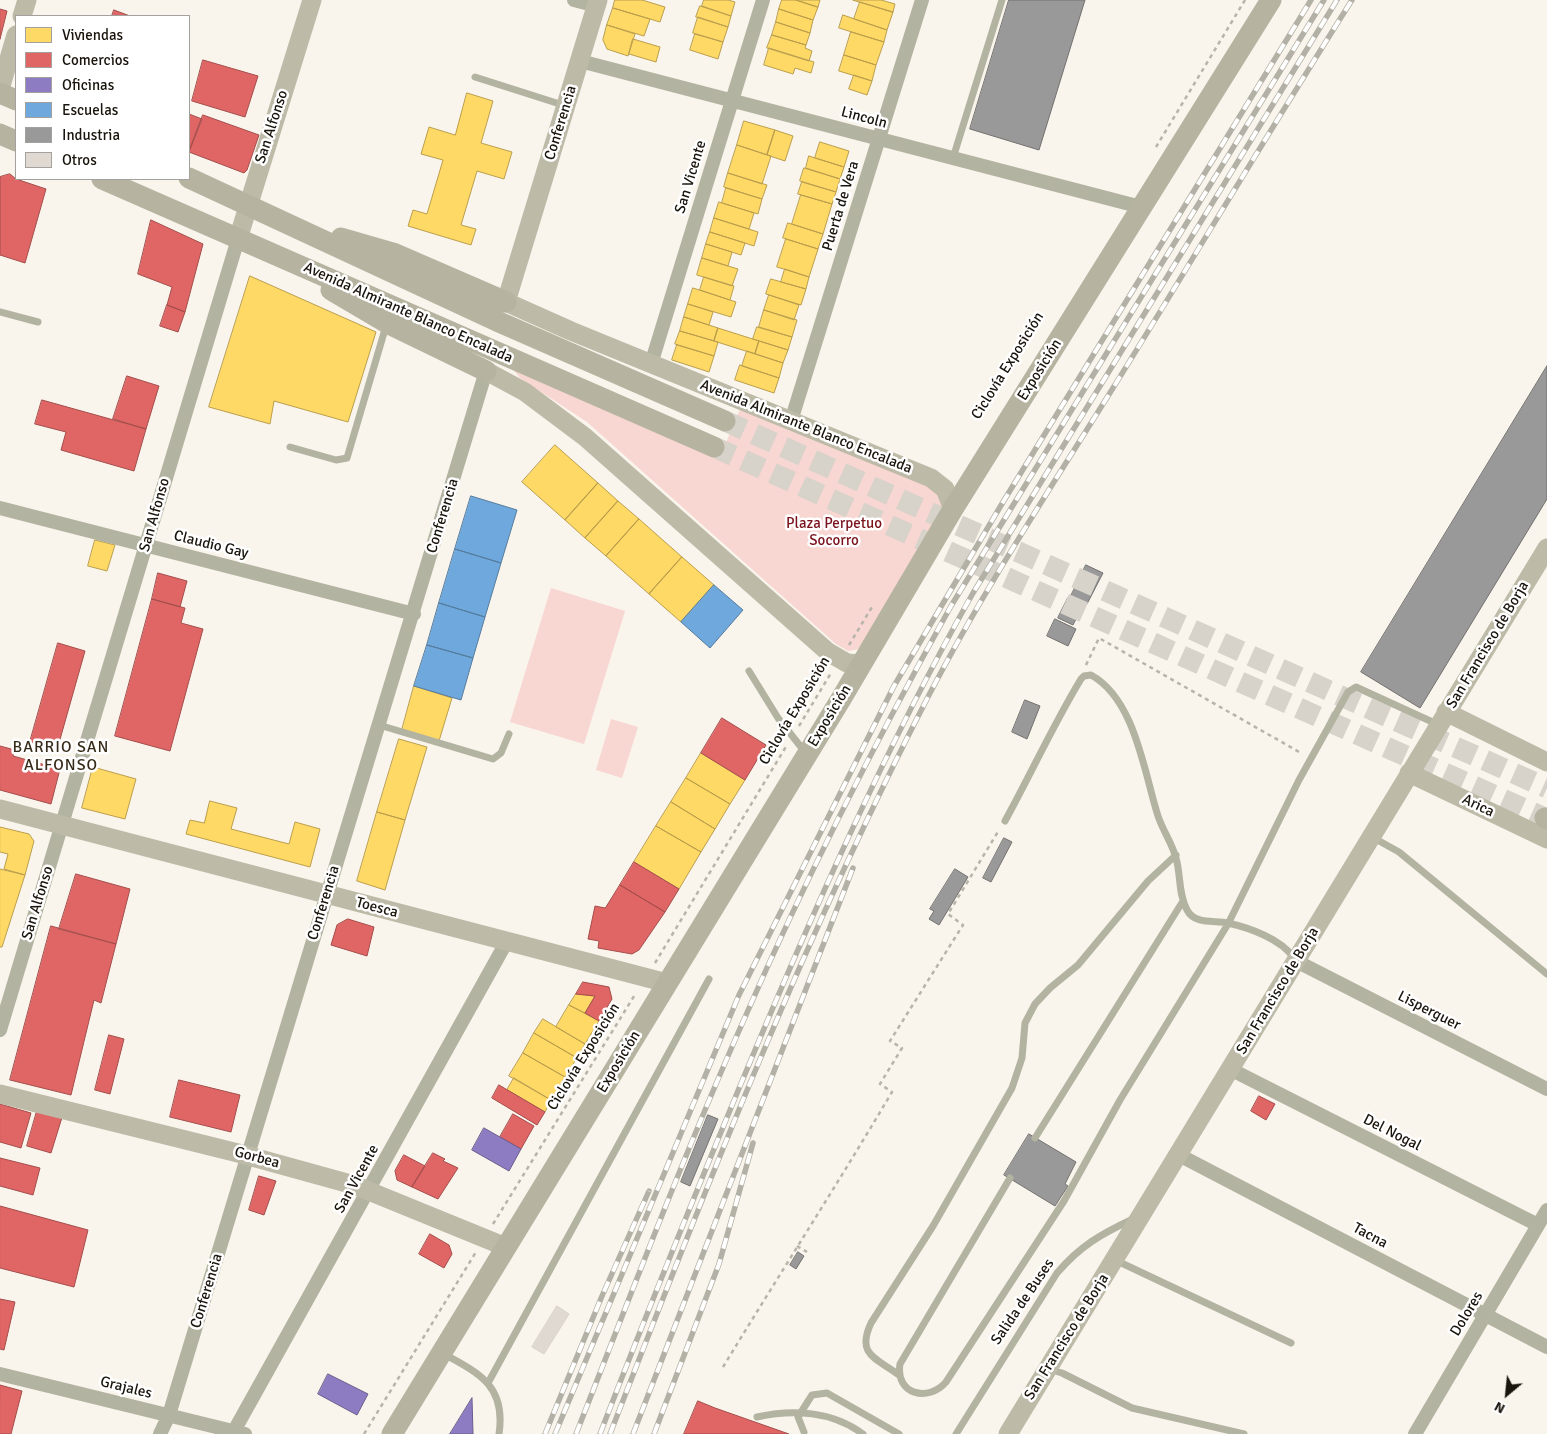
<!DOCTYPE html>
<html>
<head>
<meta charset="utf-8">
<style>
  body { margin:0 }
  #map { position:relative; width:1547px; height:1434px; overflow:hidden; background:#f9f4ec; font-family:Signika,sans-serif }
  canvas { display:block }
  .legend { position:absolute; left:15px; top:15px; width:175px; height:165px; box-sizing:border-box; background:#fff; border:1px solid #a3a19e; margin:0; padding:6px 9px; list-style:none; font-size:15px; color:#19140c }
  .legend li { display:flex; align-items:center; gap:10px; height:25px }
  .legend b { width:25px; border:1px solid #a3a19e }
  .north { position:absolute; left:1482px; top:1369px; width:50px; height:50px; -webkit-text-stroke:4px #fff; paint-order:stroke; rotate:208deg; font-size:14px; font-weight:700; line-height:20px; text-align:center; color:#19140c }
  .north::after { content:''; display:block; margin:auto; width:18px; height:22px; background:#19140c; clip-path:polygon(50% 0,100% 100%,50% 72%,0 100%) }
</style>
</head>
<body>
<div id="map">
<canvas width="1547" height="1434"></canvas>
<ul class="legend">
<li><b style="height:14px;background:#ffd966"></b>Viviendas</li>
<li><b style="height:14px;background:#e06666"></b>Comercios</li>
<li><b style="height:14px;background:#8e7cc3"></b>Oficinas</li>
<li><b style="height:14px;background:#6fa8dc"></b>Escuelas</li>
<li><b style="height:14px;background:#999"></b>Industria</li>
<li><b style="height:14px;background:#e0d9d2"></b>Otros</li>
</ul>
<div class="north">N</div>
</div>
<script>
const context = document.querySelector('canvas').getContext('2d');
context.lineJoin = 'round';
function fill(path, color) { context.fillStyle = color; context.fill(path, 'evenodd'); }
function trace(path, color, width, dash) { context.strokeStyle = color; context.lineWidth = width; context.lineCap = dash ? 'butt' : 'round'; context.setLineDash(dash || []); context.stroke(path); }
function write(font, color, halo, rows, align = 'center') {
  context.font = font + ' Signika,sans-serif'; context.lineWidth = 5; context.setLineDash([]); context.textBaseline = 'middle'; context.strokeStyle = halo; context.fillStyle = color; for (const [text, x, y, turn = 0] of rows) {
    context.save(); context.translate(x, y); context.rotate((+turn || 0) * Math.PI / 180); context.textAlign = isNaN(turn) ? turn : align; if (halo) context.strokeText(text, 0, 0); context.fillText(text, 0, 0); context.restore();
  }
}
fill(new Path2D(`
  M 513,369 L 720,457 L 741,407 L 936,485 L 945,505 L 860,649 L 848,651 L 836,644 L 587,422 L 520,378 Z
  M 551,588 L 625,611 L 584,744 L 510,722 Z
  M 611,719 L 638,727 L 622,778 L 596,770 Z`), '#f8d6d1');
const homes = new Path2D(`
  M 615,0 L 642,0 L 665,7 L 660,22 L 613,8 Z
  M 704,0 L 728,0 L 735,2 L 731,16 L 702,6 Z
  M 782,0 L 796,0 L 818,7 L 813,20 L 779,9 Z
  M 796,0 L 820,0 L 818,7 Z
  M 853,0 L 881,0 L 895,4 L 893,12 Z
  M 860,2 L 893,12 L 887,30 L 854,19 Z
  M 700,6 L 731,16 L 728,27 L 696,17 Z
  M 613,8 L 650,19 L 644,36 L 607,25 Z
  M 779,9 L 813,20 L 810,33 L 776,22 Z
  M 843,15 L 887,30 L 884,42 L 839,28 Z
  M 698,17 L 728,27 L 723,42 L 693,33 Z
  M 776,22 L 810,33 L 806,45 L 772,35 Z
  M 607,25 L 635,34 L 628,56 L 607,49 L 603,40 Z
  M 851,32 L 884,42 L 876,65 L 844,55 Z
  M 695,34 L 723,42 L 718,59 L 690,50 Z
  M 772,35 L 806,45 L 805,48 L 812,51 L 809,61 L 767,48 Z
  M 633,39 L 660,47 L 656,62 L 629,54 Z
  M 769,48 L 814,62 L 811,73 L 795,68 L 793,74 L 764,65 Z
  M 844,55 L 876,65 L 872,81 L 839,71 Z
  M 854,75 L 872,81 L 867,95 L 849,89 Z
  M 467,93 L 493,101 L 481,143 L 512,152 L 504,179 L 477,171 L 461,225 L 476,229 L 471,245 L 408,226 L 413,210 L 427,214 L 443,160 L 421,154 L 429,127 L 455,135 Z
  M 744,121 L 775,130 L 767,155 L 737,145 Z
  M 775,130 L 793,136 L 785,161 L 767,155 Z
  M 820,142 L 849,151 L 844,167 L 815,158 Z
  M 737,145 L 771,156 L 762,184 L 728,173 Z
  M 809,156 L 844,167 L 840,179 L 806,168 Z
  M 804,168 L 840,179 L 836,192 L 800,181 Z
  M 728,173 L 767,185 L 762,199 L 724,187 Z
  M 802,182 L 836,192 L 832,204 L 798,194 Z
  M 726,188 L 762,199 L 758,214 L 722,203 Z
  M 801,195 L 832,204 L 823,234 L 792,224 Z
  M 719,202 L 754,213 L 749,229 L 714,218 Z
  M 714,218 L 758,232 L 754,246 L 710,232 Z
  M 788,223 L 823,234 L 818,249 L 783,238 Z
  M 710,232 L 745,243 L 741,255 L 706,244 Z
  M 786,239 L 818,249 L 809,277 L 777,267 Z
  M 706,244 L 732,252 L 728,266 L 702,258 Z
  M 702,258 L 738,269 L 732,286 L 697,275 Z
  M 785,269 L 809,277 L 806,289 L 781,282 Z
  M 250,276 L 376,332 L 348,422 L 274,401 L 270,424 L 209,407 Z
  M 704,277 L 734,286 L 730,300 L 700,290 Z
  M 771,279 L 806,289 L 801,305 L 766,294 Z
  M 693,288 L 736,302 L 731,317 L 688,304 Z
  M 769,295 L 799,305 L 794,320 L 764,310 Z
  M 688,304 L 713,312 L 709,325 L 684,317 Z
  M 764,310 L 797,320 L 792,337 L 759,327 Z
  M 684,317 L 718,328 L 714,341 L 680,331 Z
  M 757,327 L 792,337 L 788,350 L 753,339 Z
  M 718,328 L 759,341 L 755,354 L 714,341 Z
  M 680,331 L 718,342 L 714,356 L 675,344 Z
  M 759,341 L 788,350 L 783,363 L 755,354 Z
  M 677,345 L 714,356 L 709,372 L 672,360 Z
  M 747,351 L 783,363 L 779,378 L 742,366 Z
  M 740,365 L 779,378 L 774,393 L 735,380 Z
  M 555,445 L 598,483 L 565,520 L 522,482 Z
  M 598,483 L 618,501 L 585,538 L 565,520 Z
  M 618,501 L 639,519 L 606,556 L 585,538 Z
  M 639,519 L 682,557 L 649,594 L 606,556 Z
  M 95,540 L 115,545 L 107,571 L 88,566 Z
  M 682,557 L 714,585 L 681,622 L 649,594 Z
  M 414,686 L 452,698 L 439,741 L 402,730 Z
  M 399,739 L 427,747 L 405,820 L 377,812 Z
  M 701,753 L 745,780 L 730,804 L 686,778 Z
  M 93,767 L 136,779 L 125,819 L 82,808 Z
  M 686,778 L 730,804 L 715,829 L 671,802 Z
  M 210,801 L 237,808 L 231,829 L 289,844 L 295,822 L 320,829 L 310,867 L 186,834 L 190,820 L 204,823 Z
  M 671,802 L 715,829 L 701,852 L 656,826 Z
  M 377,812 L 405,820 L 385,890 L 357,881 Z
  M 656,826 L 701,852 L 679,889 L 634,862 Z
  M 0,827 L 29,834 L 34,841 L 25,875 L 4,869 L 8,854 L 0,852 Z
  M 0,869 L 25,875 L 2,947 L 0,947 Z
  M 576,994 L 595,996 L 585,1013 L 569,1005 Z
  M 569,1005 L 599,1021 L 585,1044 L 556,1027 Z
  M 543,1019 L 585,1044 L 577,1058 L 534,1033 Z
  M 534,1033 L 577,1058 L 565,1077 L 523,1053 Z
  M 523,1053 L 565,1077 L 551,1100 L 509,1076 Z
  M 514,1078 L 551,1100 L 545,1112 L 507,1090 Z`);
fill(homes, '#ffd966');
trace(homes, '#ba9e4b', 1);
const shops = new Path2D(`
  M 0,9 L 7,11 L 0,39 Z
  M 114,10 L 130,16 L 112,16 Z
  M 203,60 L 258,76 L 245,117 L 192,101 Z
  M 189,114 L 202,119 L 189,152 Z
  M 203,115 L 259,135 L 247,170 L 244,173 L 189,152 Z
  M 10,174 L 16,179 L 46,189 L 25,263 L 0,255 L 0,177 Z
  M 151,220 L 203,244 L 185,312 L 167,305 L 172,287 L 138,274 Z
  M 167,305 L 185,312 L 178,332 L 160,326 Z
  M 127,376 L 159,386 L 146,429 L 113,419 Z
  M 42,400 L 146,429 L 134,471 L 61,450 L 66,432 L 35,424 Z
  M 158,573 L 187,581 L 180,607 L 152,599 Z
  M 152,599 L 185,608 L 181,623 L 203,629 L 170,751 L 115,736 Z
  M 58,643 L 85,651 L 57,750 L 30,742 Z
  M 722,718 L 766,745 L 745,780 L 701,753 Z
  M 0,746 L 15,750 L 13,756 L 60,769 L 51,804 L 0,790 Z
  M 634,862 L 679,889 L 665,912 L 620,885 Z
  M 76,874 L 130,889 L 116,944 L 59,929 Z
  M 620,885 L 665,912 L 639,950 L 632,954 L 598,948 L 599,941 L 588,939 L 595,906 L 605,908 Z
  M 348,919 L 374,927 L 367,956 L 331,945 L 337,925 Z
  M 51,926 L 116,944 L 101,1003 L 94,1000 L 71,1095 L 10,1080 Z
  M 583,982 L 609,987 L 612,999 L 599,1021 L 585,1013 L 595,996 L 576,994 Z
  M 109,1035 L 124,1039 L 110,1094 L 95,1090 Z
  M 179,1080 L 240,1095 L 231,1132 L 170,1117 Z
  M 499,1085 L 545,1112 L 537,1125 L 492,1098 Z
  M 1259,1096 L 1275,1104 L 1266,1120 L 1251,1111 Z
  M 0,1104 L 31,1113 L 21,1148 L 0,1142 Z
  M 39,1104 L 64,1111 L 51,1153 L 27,1146 Z
  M 513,1114 L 534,1126 L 521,1149 L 500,1137 Z
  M 433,1153 L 445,1159 L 443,1161 L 458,1168 L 438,1199 L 412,1187 Z
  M 404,1155 L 425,1166 L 412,1187 L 397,1180 L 395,1171 Z
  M 0,1158 L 40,1168 L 33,1195 L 0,1186 Z
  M 259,1176 L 276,1181 L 264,1215 L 249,1210 Z
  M 0,1206 L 88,1230 L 74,1287 L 0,1268 Z
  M 430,1234 L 449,1245 L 452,1254 L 444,1268 L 419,1254 Z
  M 0,1299 L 15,1302 L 4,1350 L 0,1349 Z
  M 0,1385 L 22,1391 L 11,1434 L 0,1434 Z
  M 698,1401 L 715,1408 L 789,1434 L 684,1434 Z`);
fill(shops, '#e06666');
trace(shops, '#a44d4b', 1);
const offices = new Path2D(`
  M 484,1128 L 521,1149 L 509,1171 L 472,1150 Z
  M 328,1374 L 368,1394 L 357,1415 L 318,1394 Z
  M 472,1398 L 473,1434 L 450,1434 Z`);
fill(offices, '#8e7cc3');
trace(offices, '#6b5d8c', 1);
const schools = new Path2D(`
  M 471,496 L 517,510 L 501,563 L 455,549 Z
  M 455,549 L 501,563 L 485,617 L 439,603 Z
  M 714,585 L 743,610 L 710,648 L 681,622 Z
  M 439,603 L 485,617 L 473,658 L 427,645 Z
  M 427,645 L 473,658 L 461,700 L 414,686 Z`);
fill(schools, '#6fa8dc');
trace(schools, '#557c9e', 1);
const industry = new Path2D(`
  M 1009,0 L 1085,0 L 1039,150 L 970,129 Z
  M 1547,366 L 1547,499 L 1420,708 L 1361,672 Z
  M 1086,565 L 1103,573 L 1087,604 L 1071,596 Z
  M 1068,598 L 1083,605 L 1073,625 L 1058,618 Z
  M 1055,619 L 1076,629 L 1068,646 L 1047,636 Z
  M 1025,700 L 1040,706 L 1027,739 L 1012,732 Z
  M 1004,838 L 1012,842 L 991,882 L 983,878 Z
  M 955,869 L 968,877 L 939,925 L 929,919 L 934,911 L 930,909 Z
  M 708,1115 L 718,1119 L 690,1186 L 681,1182 Z
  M 1029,1134 L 1076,1162 L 1065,1184 L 1068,1186 L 1055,1206 L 1004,1175 Z
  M 798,1252 L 804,1256 L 796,1269 L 790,1265 Z`);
fill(industry, '#999');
trace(industry, '#73716f', 1);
const building = new Path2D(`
  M 557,1306 L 569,1314 L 544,1354 L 532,1347 Z`);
fill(building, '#e0d9d2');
trace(building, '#d7d1ca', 1);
trace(new Path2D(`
  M 725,421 L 1547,788
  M 714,447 L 1545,818`), '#d7d2ca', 21, [21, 11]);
trace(new Path2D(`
  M 1156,147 L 1245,0
  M 849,645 L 872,607
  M 1086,665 L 1099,638 L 1301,753
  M 799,726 L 831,673
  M 655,963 L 787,745
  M 493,1224 L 636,993
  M 797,1246 L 807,1252
  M 723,1367 C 779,1275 837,1185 892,1092 L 880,1084 L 902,1048 L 890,1041 L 963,925 L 948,914 L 999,830
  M 364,1434 L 476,1252`), '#b7b4a9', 2.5, [4, 4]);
trace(new Path2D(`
  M 475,77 L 566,106
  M 953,158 L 1002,0
  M 0,312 L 38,322
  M 290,447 L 336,460 L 347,458 L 386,326
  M 749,671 L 778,718 L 805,752
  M 379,725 L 493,759 L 501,753 L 509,734
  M 1005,821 C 1031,774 1053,725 1081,679 L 1084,676 L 1091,675 C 1135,699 1144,772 1158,816 C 1163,831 1172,843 1176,858 C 1181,875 1178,893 1187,910 C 1195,925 1214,920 1228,923 C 1250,928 1281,939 1294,958
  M 1372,837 L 1399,852 L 1547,974
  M 1035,1138 L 1183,901
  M 1010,1178 L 900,1364 C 895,1394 928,1403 946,1382 L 1064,1201 L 1120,1100 L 1228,924 L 1299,780 L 1348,692 L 1356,687 L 1439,725
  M 1115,1260 L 1291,1343
  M 444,1354 C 481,1374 506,1387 499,1434
  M 1048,1369 L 1062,1373 L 1132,1408 L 1244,1434
  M 899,1375 C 876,1358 856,1355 871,1323 L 933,1226 L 1012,1088 L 1022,1058 L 1025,1023 L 1035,1004 L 1050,988 L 1078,965 L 1148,881 L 1176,855
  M 488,1383 L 709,979
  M 804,1432 L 798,1417 L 812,1395 L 827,1393 L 899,1434
  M 956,1434 L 1057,1273 C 1080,1246 1101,1234 1133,1219`), '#b2b3a0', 7);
trace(new Path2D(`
  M 574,0 L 597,6
  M 580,61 L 1141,207
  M 651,364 L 763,0
  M 791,421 L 922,0
  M 0,508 L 414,614
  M 1296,961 L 1547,1089
  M 0,1030 L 238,239
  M 1230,1069 L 1538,1225
  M 1179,1155 L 1547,1347
  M 0,1374 L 245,1434
  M 234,1431 L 507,941
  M 160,1434 L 169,1415 L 486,371
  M 1415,1434 L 1547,1210`), '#b2b3a0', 14);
trace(new Path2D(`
  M 598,0 L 506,302 L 571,331 L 931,478 L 945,489 L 953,509
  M 22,16 L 27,0
  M 0,89 L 16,35
  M 238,239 L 312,0
  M 486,371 L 525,392 L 585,437 L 828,652 L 847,663 L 862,664
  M 1446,712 L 1547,762
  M 1409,773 L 1547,839
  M 0,809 L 667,983
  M 0,1094 L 238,1153 L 354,1185 L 506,1247
  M 1008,1434 L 1547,548`), '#bdbaa8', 19);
trace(new Path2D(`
  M 0,93 L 16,100
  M 0,134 L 16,141
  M 189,178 L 499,322 L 725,421
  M 102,179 L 714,447
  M 341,238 L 393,253 L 506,302
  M 331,290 L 387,323 L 486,371
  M 1545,818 L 1547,819
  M 392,1434 L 841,699 L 953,509 L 1271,0`), '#b6b4a1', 21);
const rail = new Path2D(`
  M 545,1434 L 602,1296 L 649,1191
  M 555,1434 L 739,995 L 894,686 L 1003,502 L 1311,0
  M 576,1434 C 631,1294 685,1152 746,1015 C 807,875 877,739 951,606 L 1324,0
  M 600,1434 C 645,1317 692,1202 740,1086 C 810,918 883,752 973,593 L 1337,0
  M 610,1434 C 707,1184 806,933 929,695 C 984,589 1050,489 1113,388 C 1193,259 1271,128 1352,0
  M 633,1434 L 853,868
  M 654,1434 L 719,1264 L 753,1143`);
trace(rail, '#b3b1a6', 5.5);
trace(rail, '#fff', 4, [11]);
trace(new Path2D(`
  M 757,1417 C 793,1409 832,1411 863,1434`), '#b2b3a0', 7);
write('15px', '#19140c', '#fff', [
  ["Lincoln",864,118,15],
  ["Conferencia",561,123,-73],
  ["San Alfonso",272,127,-72],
  ["San Vicente",691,177,-73],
  ["Puerta de Vera",841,206,-73],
  ["Avenida Almirante Blanco Encalada",408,313,24],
  ["Ciclovía Exposición",1008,366,-58],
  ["Exposición",1040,370,-58],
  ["Avenida Almirante Blanco Encalada",806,427,22],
  ["San Alfonso",155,515,-74],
  ["Conferencia",443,516,-73],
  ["Claudio Gay",211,545,14],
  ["San Francisco de Borja",1488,645,-59],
  ["Ciclovía Exposición",795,711,-59],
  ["Exposición",830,716,-59],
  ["Arica",1478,806,26],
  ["San Alfonso",38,903,-73],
  ["Conferencia",324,903,-73],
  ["Toesca",377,908,15],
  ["San Francisco de Borja",1278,991,-59],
  ["Lisperguer",1429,1011,27],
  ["Ciclovía Exposición",584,1057,-58],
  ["Exposición",619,1062,-59],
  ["Del Nogal",1392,1133,27],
  ["Gorbea",257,1158,15],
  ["San Vicente",357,1179,-61],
  ["Tacna",1370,1236,28],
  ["Conferencia",207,1291,-73],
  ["Salida de Buses",1023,1302,-56],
  ["Dolores",1467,1314,-59],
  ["San Francisco de Borja",1067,1337,-58],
  ["Grajales",126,1388,14]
]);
write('15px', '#7a121c', '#fff', [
  ["Plaza Perpetuo",834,524],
  ["Socorro",834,541]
]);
context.letterSpacing = '1px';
write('16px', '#362b18', '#fff', [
  ["BARRIO SAN",61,748],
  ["ALFONSO",61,766]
]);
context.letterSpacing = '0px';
</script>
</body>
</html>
